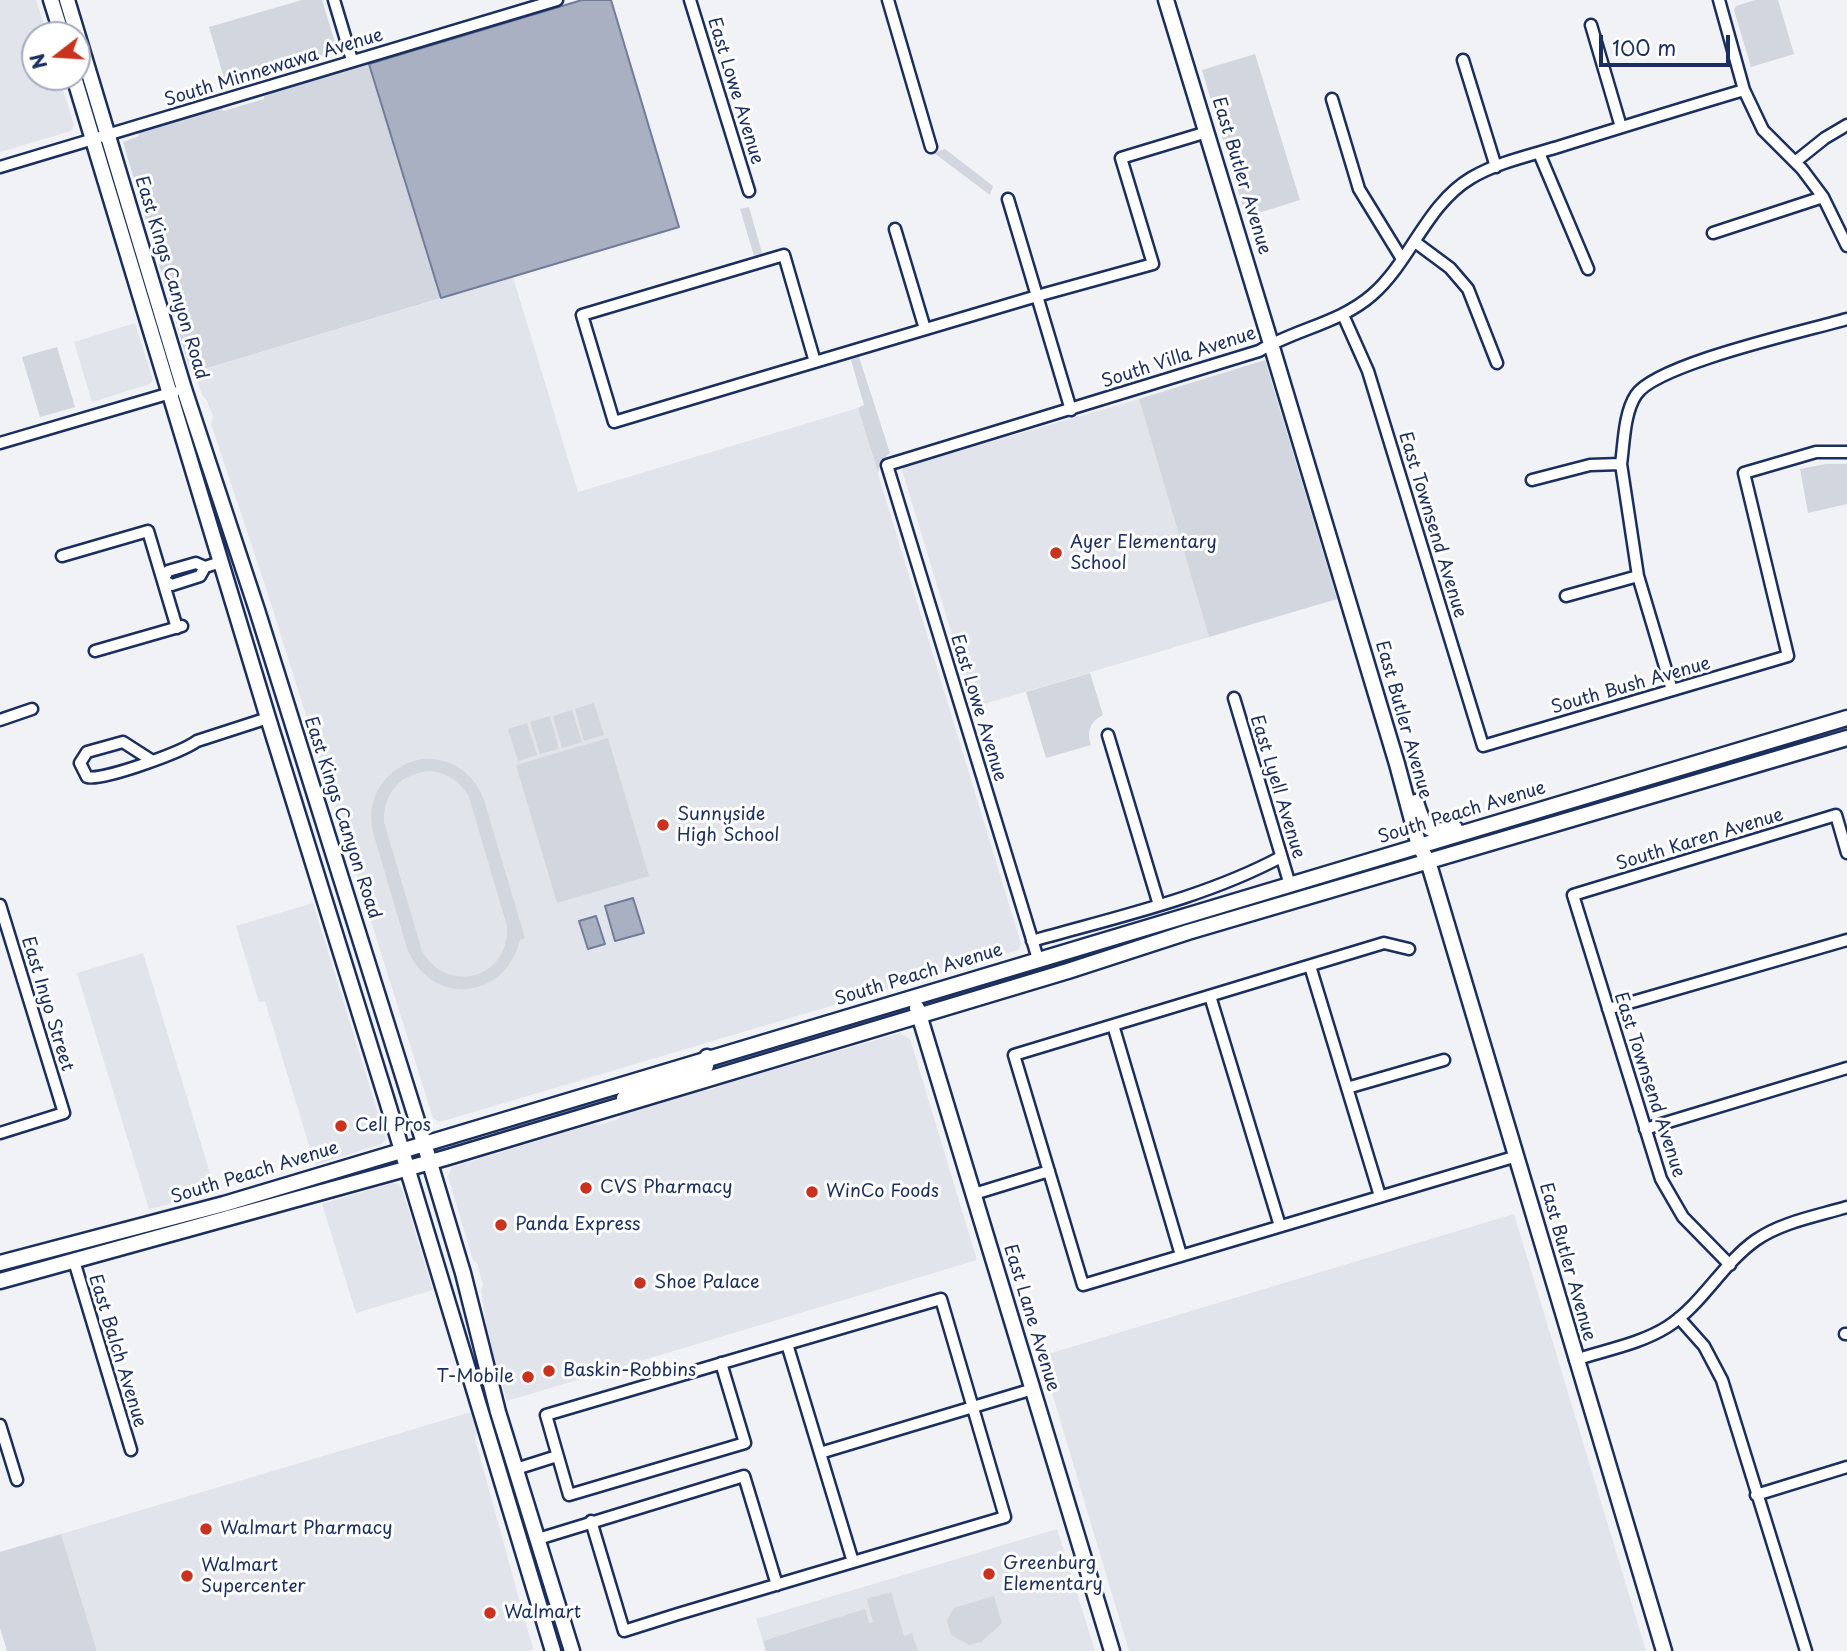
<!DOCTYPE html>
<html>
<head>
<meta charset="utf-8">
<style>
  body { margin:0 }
  #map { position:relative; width:1847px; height:1651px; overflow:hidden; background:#f1f2f5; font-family:"Playpen Sans",sans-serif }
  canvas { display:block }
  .north { position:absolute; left:21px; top:21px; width:70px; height:70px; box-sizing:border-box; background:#fff; border:2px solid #a4acbf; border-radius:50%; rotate:253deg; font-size:19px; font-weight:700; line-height:28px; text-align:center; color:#1b2f5e }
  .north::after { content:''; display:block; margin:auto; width:24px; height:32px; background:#c8321e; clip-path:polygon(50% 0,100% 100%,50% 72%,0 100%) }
  .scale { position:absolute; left:1599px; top:35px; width:131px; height:32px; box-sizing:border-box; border:4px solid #1b2f5e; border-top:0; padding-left:9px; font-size:21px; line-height:24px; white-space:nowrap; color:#1b2f5e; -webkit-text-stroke:5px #fff; paint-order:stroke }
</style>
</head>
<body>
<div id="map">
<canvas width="1847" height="1651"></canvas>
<div class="north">N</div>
<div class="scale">100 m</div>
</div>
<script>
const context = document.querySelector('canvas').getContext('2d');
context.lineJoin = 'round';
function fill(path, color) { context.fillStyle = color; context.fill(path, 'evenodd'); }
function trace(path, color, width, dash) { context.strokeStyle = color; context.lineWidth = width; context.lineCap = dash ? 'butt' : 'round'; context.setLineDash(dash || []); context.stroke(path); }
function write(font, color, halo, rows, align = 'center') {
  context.font = font + ' "Playpen Sans",sans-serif'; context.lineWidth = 6; context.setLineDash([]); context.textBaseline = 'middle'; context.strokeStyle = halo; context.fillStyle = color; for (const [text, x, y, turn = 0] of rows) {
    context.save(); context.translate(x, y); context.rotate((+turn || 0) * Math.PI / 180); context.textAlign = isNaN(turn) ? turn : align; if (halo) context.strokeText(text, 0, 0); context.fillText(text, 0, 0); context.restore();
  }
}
fill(new Path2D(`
  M 0,0 L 36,0 L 47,35 L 35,35 L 35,77 L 59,77 L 74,125 L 71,131 L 0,152 Z
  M 513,277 L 578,492 L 858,408 L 1021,944 L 1018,950 L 929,977 L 923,974 L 894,983 L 891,988 L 440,1122 L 433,1118 L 265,585 L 211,424 L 213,416 L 207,401 L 202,395 L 194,372 Z
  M 135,323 L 153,380 L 150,384 L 92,402 L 74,342 Z
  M 1139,399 L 1209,637 L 974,707 L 902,470 L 904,467 Z
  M 313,903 L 386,1139 L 382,1144 L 315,1165 L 265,1001 L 259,1002 L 236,926 Z
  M 143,953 L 216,1193 L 149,1209 L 77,973 Z
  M 900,1033 L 910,1039 L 977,1260 L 507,1401 L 488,1338 L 481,1290 L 483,1285 L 477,1263 L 473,1260 L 448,1176 L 452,1167 L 593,1124 L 599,1125 L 618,1119 L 622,1115 L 703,1090 L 707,1091 L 728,1083 Z
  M 393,1183 L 399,1184 L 402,1189 L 433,1290 L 356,1313 L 322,1204 Z
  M 1514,1214 L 1646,1651 L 1129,1651 L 1041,1356 Z
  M 471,1412 L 477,1433 L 475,1439 L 533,1649 L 528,1651 L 97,1651 L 61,1534 Z
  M 1057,1529 L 1095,1651 L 766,1651 L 756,1619 Z`), '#e1e4ea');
fill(new Path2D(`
  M 302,0 L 322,0 L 338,52 L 226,85 L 209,27 Z
  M 1755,0 L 1778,0 L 1794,54 L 1751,67 L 1734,10 L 1736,6 Z
  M 1255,54 L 1300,200 L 1246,217 L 1202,70 Z
  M 369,64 L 441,298 L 194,372 L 190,370 L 123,142 L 139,136 L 138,132 L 222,107 L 223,111 L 264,99 L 264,95 Z
  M 945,149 L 993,186 L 990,195 L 934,153 Z
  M 749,207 L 762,253 L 754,256 L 740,209 Z
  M 57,347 L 75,407 L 40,417 L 22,357 Z
  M 859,357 L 890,453 L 880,462 L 878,473 L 858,408 L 864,405 L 851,360 Z
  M 1265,360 L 1337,599 L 1209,637 L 1139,399 Z
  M 1826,464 L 1847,464 L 1847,504 L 1808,513 L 1800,469 Z
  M 1090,673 L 1103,715 C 1090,721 1086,732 1091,745 L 1046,758 L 1026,692 Z
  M 594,703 L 604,735 L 584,741 L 575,709 Z
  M 572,710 L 582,742 L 562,748 L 553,716 Z
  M 550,716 L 559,749 L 540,754 L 530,722 Z
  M 527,723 L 537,755 L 518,761 L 508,729 Z
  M 608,738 L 649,876 L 557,903 L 516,765 Z
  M 421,759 C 451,757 473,772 484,800 L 525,938 L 520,940 C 505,1001 430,1007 407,948 L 373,832 C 365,796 386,767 421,759 ZM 430,771 C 448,773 460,781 469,797 L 507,926 C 510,978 448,996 422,951 L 384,822 C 383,793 401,773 430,771 Z
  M 61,1534 L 97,1651 L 7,1651 L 0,1628 L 0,1552 Z
  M 891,1592 L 904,1636 L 912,1633 L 918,1651 L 766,1651 L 763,1641 L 865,1609 L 869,1623 L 873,1622 L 867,1599 Z
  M 994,1596 L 1002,1623 L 981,1642 L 969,1645 L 951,1635 L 947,1620 L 954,1608 Z`), '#d2d6df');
const water = new Path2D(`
  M 582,0 L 611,0 L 679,227 L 441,298 L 369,64 Z
  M 633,898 L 644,933 L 615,941 L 605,906 Z
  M 596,916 L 605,944 L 588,949 L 579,921 Z`);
fill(water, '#a8b0c2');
trace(water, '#707c9a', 2);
const street = new Path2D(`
  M 334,0 L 352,60
  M 690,0 L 749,191
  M 888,0 L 931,147
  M 1719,0 L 1744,90 L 1763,130 L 1802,169 L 1823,197 L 1847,246
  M 1591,25 L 1621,127
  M 1463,60 L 1496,167
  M 1332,99 L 1359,189 L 1402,259
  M 1539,153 L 1588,269
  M 1795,162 L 1825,138 L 1847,125
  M 0,167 L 557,0
  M 1008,199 L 1037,296 L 1153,264 L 1121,158 L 1207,132
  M 895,229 L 925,329
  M 1713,233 L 1823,197
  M 1415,242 L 1450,268 L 1468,289 L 1497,363
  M 1343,315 L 1368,371 L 1483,746 L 1788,656 L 1744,473 L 1816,452 L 1847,452
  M 815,362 L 784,255 L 582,315 L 614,422 C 755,380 896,337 1037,296 L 1071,410
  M 0,443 L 174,392
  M 1621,464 L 1638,576 L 1672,690
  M 1532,480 L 1590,465 L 1621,464 C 1624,443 1624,413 1636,395 C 1656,364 1806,331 1847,319
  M 62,556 L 148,531 L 177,628
  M 205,567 L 200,576 L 172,585 L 163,580 L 168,571 L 196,563 L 205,567 L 221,562
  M 1566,596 L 1638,576
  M 95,651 L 182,626
  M 1234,698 L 1290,885
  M 0,720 L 32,709
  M 1108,735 L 1159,905
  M 151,760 L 123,742 L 87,752 L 80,763 L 87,777 C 103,781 182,752 197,741 L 268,718
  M 0,905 L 64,1113 L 0,1133
  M 1032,941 C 1116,917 1204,898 1281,857
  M 1409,949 L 1384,943 L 1014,1055 L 1083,1285 L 1517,1156
  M 1038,959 L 887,465 L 1259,351 C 1296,329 1340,323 1372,295 C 1411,261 1426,205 1471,178 C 1498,162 1532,155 1561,146 C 1622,127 1683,108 1744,90
  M 1310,966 L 1380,1196
  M 1210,996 L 1280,1226
  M 1608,1009 L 1847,940
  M 1113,1025 L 1181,1255
  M 1347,1088 L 1444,1060
  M 1645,1129 L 1847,1068
  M 974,1194 L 1049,1171
  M 74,1261 L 131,1450
  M 1730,1265 L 1683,1217 L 1661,1179 L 1573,895 L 1836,815 L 1847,853
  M 1679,1318 L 1704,1346 L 1722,1380 L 1806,1651
  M 1845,1334 L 1847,1334
  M 787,1344 L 941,1299 L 1005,1517 L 853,1562
  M 1575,1360 C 1605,1350 1640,1344 1667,1327 C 1702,1305 1722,1264 1756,1240 C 1782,1222 1817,1216 1847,1207
  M 721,1363 L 745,1443 L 569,1495 L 546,1415 L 787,1344 L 820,1453 L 1033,1389
  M 0,1425 L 17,1480
  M 516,1469 L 557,1456
  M 1756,1495 L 1847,1467
  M 591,1521 L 624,1631 L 678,1614 L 853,1562 L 820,1453
  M 538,1539 L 744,1476 L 777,1585`);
const secondary = new Path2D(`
  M 51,0 L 62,35
  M 67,0 L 184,389 L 257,610 L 424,1143 L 463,1273 L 498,1412 L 572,1651
  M 1166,0 L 1271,344 L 1397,764 L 1419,846 L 1428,861 L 1664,1651
  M 74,77 L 268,718 L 387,1101 L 553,1651
  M 1416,802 C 1424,827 1426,835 1455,828
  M 917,1008 L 1112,1651
  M 624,1098 L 638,1089 L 699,1071 L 706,1066 L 707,1057
  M 0,1263 L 224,1204 L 1847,718
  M 0,1281 L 445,1158 L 1068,971 L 1188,932 L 1847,738`);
trace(street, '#1b2f5e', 15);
trace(secondary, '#1b2f5e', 19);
trace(street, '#fff', 10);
trace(secondary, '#fff', 14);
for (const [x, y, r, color] of [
  [1056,553,7,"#c8321e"],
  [663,825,7,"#c8321e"],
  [341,1126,7,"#c8321e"],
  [586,1188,7,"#c8321e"],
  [812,1192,7,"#c8321e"],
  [501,1225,7,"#c8321e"],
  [640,1283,7,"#c8321e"],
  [549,1371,7,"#c8321e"],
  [528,1377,7,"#c8321e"],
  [206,1529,7,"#c8321e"],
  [989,1574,7,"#c8321e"],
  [187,1576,7,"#c8321e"],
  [490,1613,7,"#c8321e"]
]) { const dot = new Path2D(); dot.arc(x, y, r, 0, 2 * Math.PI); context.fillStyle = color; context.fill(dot); trace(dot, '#fff', 2.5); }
write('18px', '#1b2f5e', '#fff', [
  ["South Minnewawa Avenue",274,68,-17],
  ["East Lowe Avenue",735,91,73],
  ["East Butler Avenue",1241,176,73],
  ["East Kings Canyon Road",171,278,73],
  ["South Villa Avenue",1179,358,-18],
  ["East Townsend Avenue",1432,525,73],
  ["South Bush Avenue",1631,686,-16],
  ["East Lowe Avenue",978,708,73],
  ["East Butler Avenue",1403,720,74],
  ["East Lyell Avenue",1277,787,73],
  ["South Peach Avenue",1462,813,-17],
  ["East Kings Canyon Road",342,818,72],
  ["South Karen Avenue",1700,840,-17],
  ["South Peach Avenue",919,975,-17],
  ["East Inyo Street",47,1004,73],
  ["East Townsend Avenue",1649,1085,72],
  ["South Peach Avenue",255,1173,-17],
  ["East Butler Avenue",1567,1262,74],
  ["East Lane Avenue",1031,1318,73],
  ["East Balch Avenue",117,1351,73]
]);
write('18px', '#1b2f5e', '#fff', [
  ["Ayer Elementary",1070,543],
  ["School",1070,564],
  ["Sunnyside",677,815],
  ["High School",677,836],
  ["Cell Pros",355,1126],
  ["CVS Pharmacy",600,1188],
  ["WinCo Foods",826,1192],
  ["Panda Express",515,1225],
  ["Shoe Palace",654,1283],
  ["Baskin-Robbins",563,1371],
  ["T-Mobile",514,1377,"right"],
  ["Walmart Pharmacy",220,1529],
  ["Greenburg",1003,1564],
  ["Elementary",1003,1585],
  ["Walmart",201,1566],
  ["Supercenter",201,1587],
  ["Walmart",504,1613]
], 'left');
</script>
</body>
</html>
